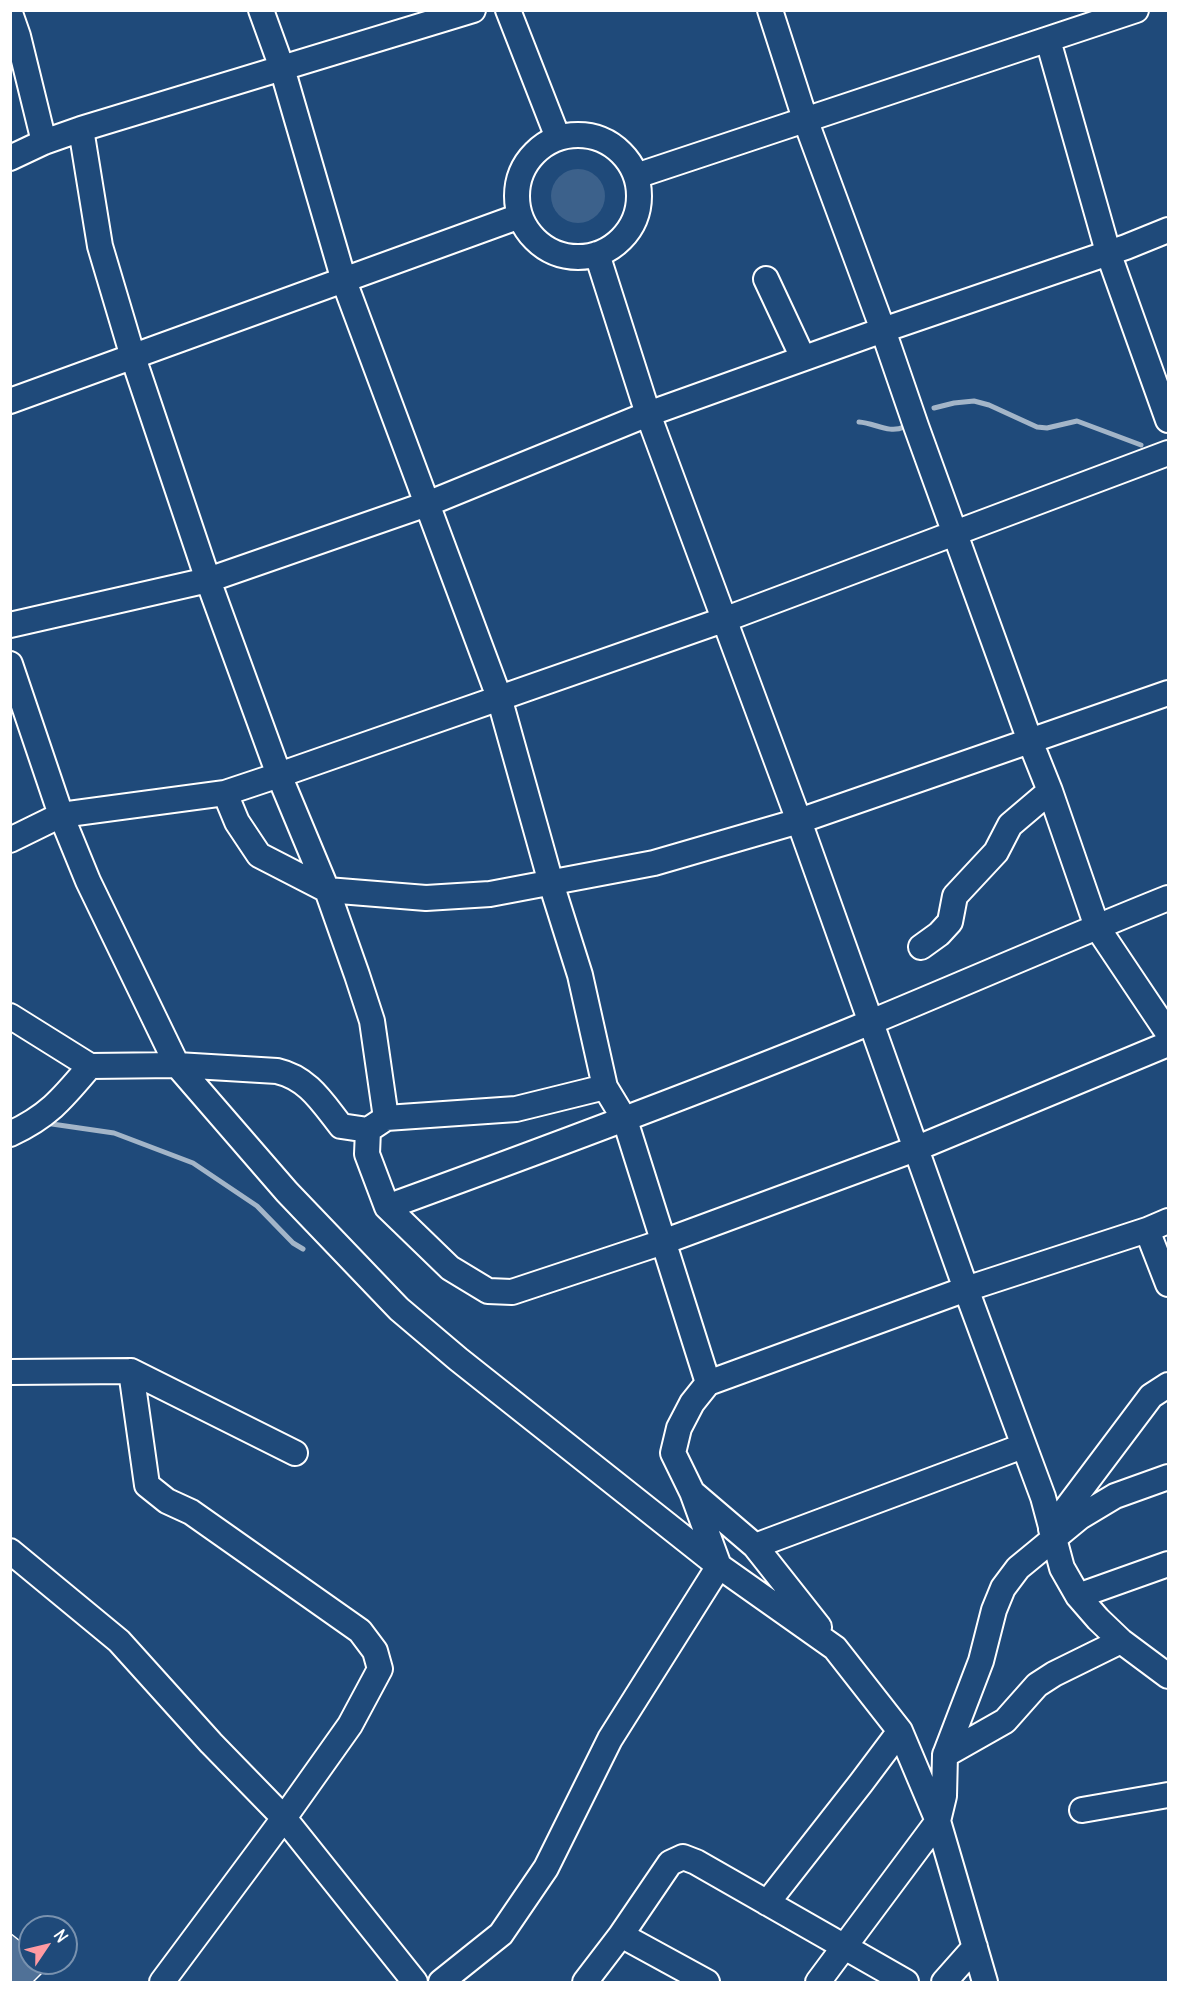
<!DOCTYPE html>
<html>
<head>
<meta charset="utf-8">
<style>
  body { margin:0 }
  #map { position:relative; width:1179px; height:1993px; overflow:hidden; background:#1f4a7a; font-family:Delius,sans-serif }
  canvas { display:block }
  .frame { position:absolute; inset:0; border:12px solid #fff; pointer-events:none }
  .north { position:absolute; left:18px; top:1915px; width:60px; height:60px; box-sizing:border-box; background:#1f4a7a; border:2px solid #7992af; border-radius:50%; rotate:55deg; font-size:16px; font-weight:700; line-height:24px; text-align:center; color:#fff }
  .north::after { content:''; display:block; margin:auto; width:21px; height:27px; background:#ff9aa2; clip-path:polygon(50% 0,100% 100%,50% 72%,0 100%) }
</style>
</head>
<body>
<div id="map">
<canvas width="1179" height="1993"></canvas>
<div class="frame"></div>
<div class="north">N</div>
</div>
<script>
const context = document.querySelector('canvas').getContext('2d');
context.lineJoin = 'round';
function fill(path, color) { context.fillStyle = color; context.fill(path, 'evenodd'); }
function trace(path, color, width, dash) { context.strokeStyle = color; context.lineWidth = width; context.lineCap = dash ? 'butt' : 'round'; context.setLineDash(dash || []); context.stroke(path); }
fill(new Path2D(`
  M551 196a27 27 0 1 1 54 0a27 27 0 1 1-54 0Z`), '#3c618b');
trace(new Path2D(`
  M 934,408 L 954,403 L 974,401 L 989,405 L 1037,427 L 1047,428 L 1077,421 L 1141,445
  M 859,422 C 875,423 889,434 904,427
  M 45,1123 L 114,1133 L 193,1163 L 257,1206 L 293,1243 L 303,1249`), '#a3b5c8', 5);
const building = new Path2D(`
  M 10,1933 L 30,1949 L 30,1963 L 52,1963 L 32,1983 L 10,1983 Z`);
fill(building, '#507197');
trace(building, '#fff', 1.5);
const minor = new Path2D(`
  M 261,10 L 282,68 L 344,281 L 499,697 L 551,883 L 580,975 L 605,1087 L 625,1120 L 708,1383
  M 508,10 L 558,138
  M 770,10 L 805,119 L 883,330 L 916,426 L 1030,741 L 1050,791 L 1097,927 L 1168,1033
  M 10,13 L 18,36 L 44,142
  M 1048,40 L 1108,252 L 1168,420
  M 81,129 L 100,246 L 133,357 L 208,580 L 279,775 L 327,890 L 357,975 L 372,1021 L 386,1118 L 516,1109 L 605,1087
  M517 196a61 61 0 1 1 122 0a61 61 0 1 1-122 0Z
  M 10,158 L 44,142 L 81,129 L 473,10
  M 636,176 L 1136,10
  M 597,254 L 648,414 L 799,821 L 966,1289 L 1043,1497 L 1062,1568 L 1078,1596 L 1098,1619 L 1121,1641 L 1168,1676
  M 766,279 L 803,358
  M 10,401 L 520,216
  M 10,625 L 208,580 L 427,504 L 648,414 L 883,330 L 1126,247 L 1168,230
  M 10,664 L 61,815 L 88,881 L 177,1065 L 287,1192 L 399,1309 L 458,1359 L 719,1566 L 835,1648 L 900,1731 L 938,1821 L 818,1982
  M 225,793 L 237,822 L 259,855 L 327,890 L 426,898 L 490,894 L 654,863 L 799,821 L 1168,693
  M 10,840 L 61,815 L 225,793 L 279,775 L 726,619 L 1168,453
  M 921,947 L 939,934 L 950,922 L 955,896 L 996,852 L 1010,825 L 1050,791
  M 10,1016 L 90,1066 L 177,1065 L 277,1071 C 308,1078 322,1102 341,1126 L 368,1130
  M 386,1118 L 368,1130 L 367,1154 L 387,1207 L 450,1268 L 488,1291 L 512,1292 L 663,1242 L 915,1149 L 1168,1044
  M 10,1134 C 49,1116 63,1098 90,1066
  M 387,1207 C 549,1148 711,1088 871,1022 C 970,981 1068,938 1168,898
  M 1147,1230 L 1168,1284
  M 131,1371 L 147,1485 L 167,1501 L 191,1512 L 360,1631 L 375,1651 L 380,1669 L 350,1725 L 284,1818 L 162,1982
  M 10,1372 L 131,1371 L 295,1453
  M 693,1493 L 755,1546 L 819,1627
  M 1051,1529 L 1151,1396 L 1168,1385
  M 755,1546 L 1023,1446
  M 10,1551 L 119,1641 L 211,1743 L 284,1818 L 415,1982
  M 1078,1596 L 1168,1564
  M 945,1755 L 981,1661 L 994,1610 L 1003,1588 L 1018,1568 L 1080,1517 L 1115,1496 L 1168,1477
  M 1082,1810 L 1168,1795
  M 767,1903 L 861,1783 L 900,1731
  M 621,1935 L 670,1863 L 683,1857 L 696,1862 L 906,1982
  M 441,1982 L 501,1934 L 546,1868 L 610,1739 L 719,1566 L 692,1492 L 673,1453 L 679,1428 L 692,1403 L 708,1383 L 966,1289 L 1147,1230 L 1168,1221
  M 585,1982 L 621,1935 L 707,1982
  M 944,1982 L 975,1947
  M 985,1982 L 938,1821 L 944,1796 L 945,1755 L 1005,1721 L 1037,1685 L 1054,1674 L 1121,1641`);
trace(minor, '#fff', 28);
trace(minor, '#1f4a7a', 24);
</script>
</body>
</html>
